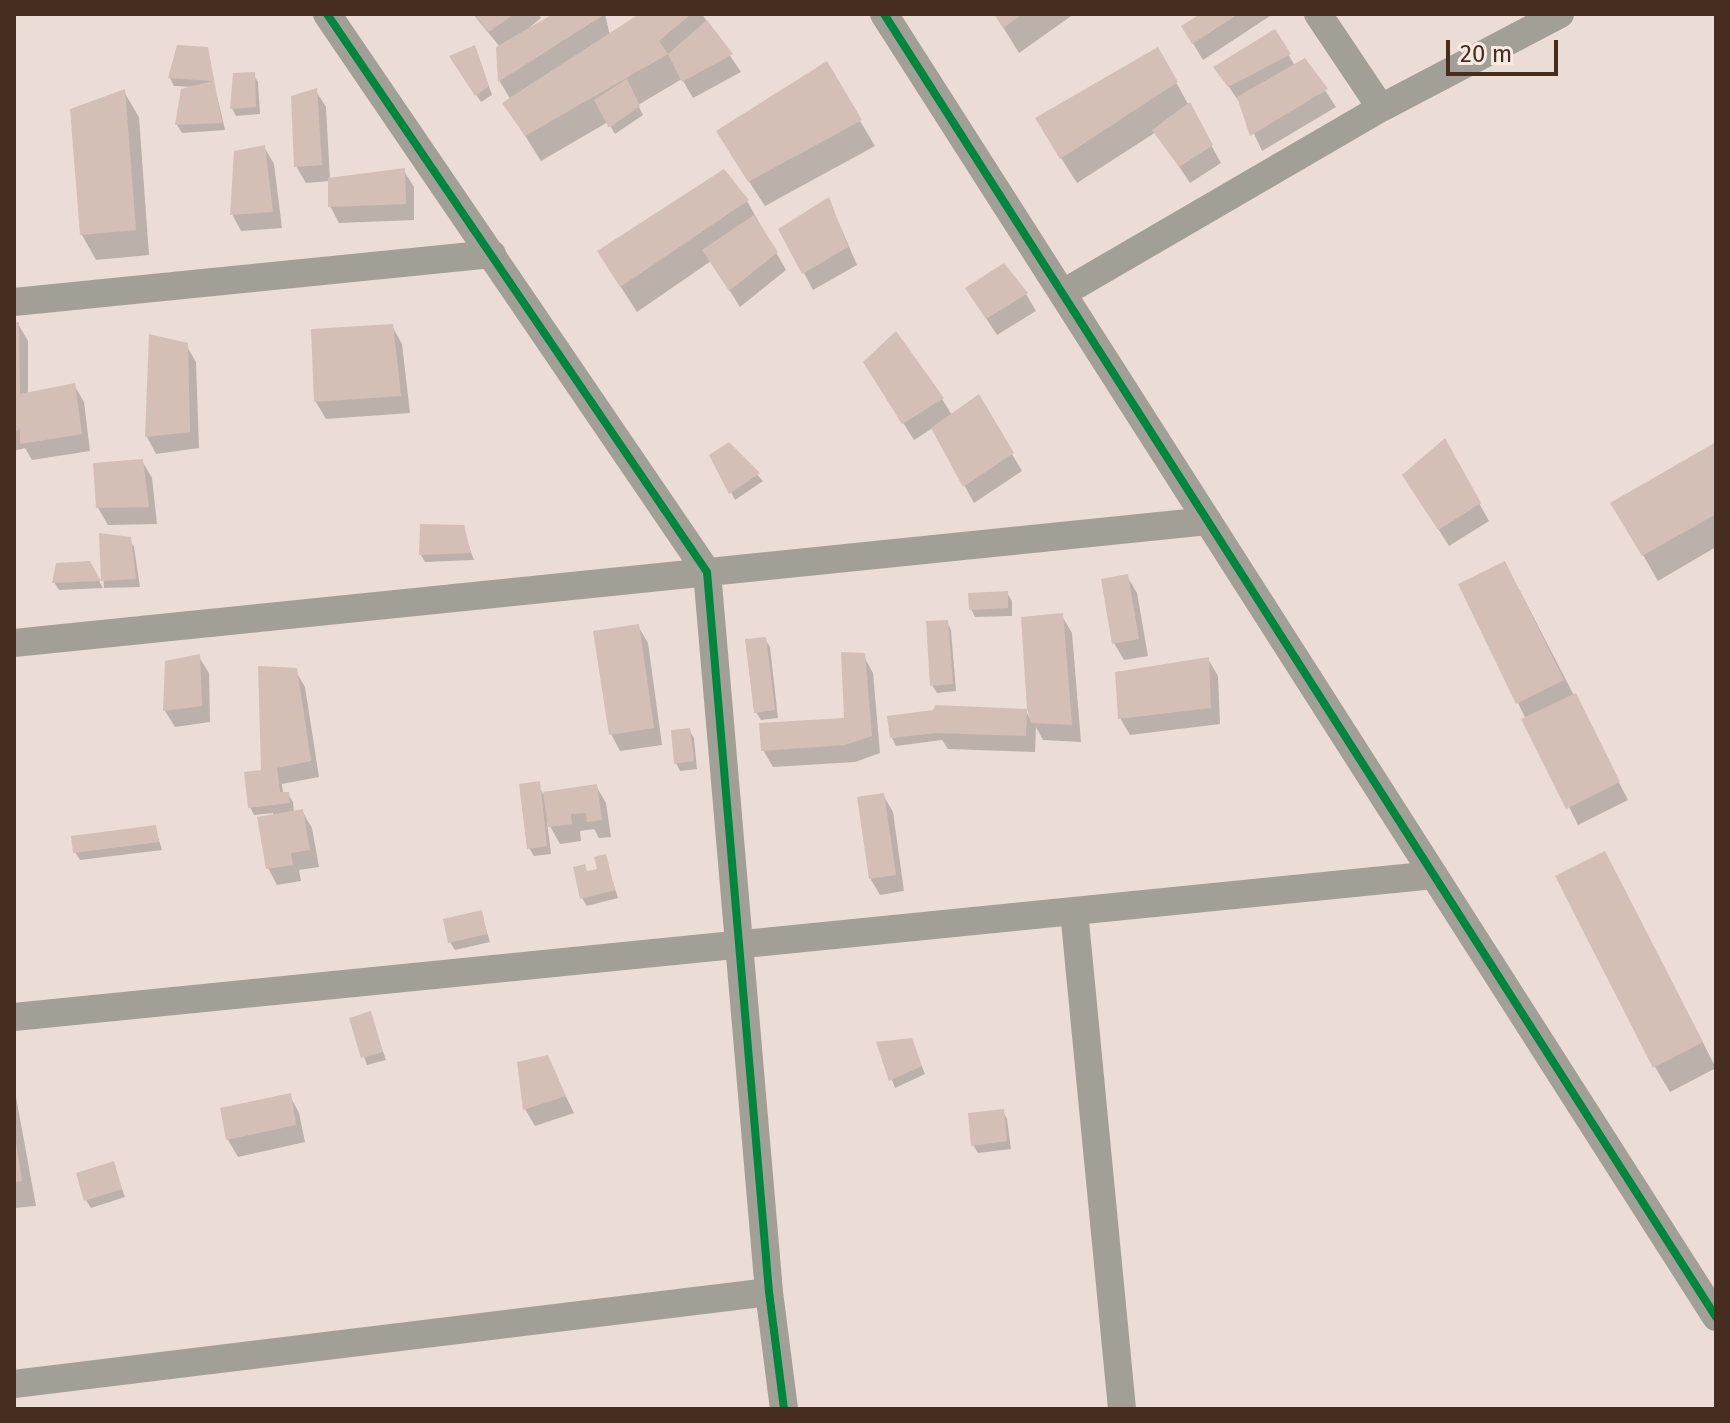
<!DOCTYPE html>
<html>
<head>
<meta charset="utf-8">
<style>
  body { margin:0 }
  #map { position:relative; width:1730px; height:1423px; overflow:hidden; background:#ecdcd6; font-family:"Fira Sans",sans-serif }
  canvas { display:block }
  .frame { position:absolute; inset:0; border:16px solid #472c20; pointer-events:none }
  .scale { position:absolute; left:1446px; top:40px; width:112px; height:36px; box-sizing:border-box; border:4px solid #472c20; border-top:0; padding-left:10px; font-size:24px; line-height:28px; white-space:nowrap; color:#472c20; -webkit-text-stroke:6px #f8eae3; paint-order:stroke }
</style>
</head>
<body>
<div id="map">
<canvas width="1730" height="1423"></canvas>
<div class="frame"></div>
<div class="scale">20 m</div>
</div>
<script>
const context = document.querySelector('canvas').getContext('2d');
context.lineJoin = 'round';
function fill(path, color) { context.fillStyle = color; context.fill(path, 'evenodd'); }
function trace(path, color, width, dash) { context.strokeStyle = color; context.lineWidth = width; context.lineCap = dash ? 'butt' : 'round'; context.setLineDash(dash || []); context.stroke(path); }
fill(new Path2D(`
  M 473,14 L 538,14 L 541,18 L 530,27 L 531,29 L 557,14 L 605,14 L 610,35 L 642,14 L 702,14 L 741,72 L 693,98 L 682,79 L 638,105 L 643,115 L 615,134 L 608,122 L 541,161 L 505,104 L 511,100 L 500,82 L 500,47 Z
  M 995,14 L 1074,14 L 1019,53 Z
  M 1204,14 L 1273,14 L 1203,60 L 1183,27 Z
  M 1275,31 L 1295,66 L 1305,60 L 1336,107 L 1262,151 L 1240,103 L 1216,68 Z
  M 206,49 L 225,130 L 182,133 L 177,125 L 194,87 L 174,86 L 170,78 Z
  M 1158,50 L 1221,163 L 1190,183 L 1156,132 L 1077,183 L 1052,144 Z
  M 478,56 L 492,95 L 481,102 L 456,65 Z
  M 826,64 L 875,146 L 765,206 L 733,157 Z
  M 253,74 L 258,82 L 260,114 L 236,116 L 232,108 Z
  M 316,91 L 326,107 L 330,180 L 404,171 L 414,187 L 414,220 L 339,223 L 330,206 L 330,181 L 306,183 L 296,166 Z
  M 124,92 L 139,117 L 149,255 L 96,260 L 82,235 Z
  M 264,147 L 274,164 L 282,228 L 241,231 L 232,214 Z
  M 829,200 L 857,265 L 813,290 L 804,273 Z
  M 747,201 L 786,270 L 740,307 L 711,261 L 637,312 L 615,278 Z
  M 967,289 L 1026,294 L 1036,311 L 997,335 Z
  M 14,324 L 18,324 L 28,341 L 28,395 L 74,385 L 84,402 L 90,451 L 32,460 L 25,448 L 14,451 Z
  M 392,326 L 402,344 L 410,413 L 326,419 L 316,402 Z
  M 186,345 L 196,362 L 199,448 L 156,454 L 147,437 Z
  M 875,379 L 942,399 L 952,415 L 978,397 L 1022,471 L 974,503 L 933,428 L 914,440 Z
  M 1444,441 L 1489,521 L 1449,546 L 1415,492 Z
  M 728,444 L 763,481 L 735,500 L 712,455 Z
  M 1716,444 L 1716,547 L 1658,581 L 1613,503 Z
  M 142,461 L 152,478 L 157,524 L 108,525 L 98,508 Z
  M 462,527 L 474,560 L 425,562 L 421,555 Z
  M 101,535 L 129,539 L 134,547 L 140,587 L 104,588 Z
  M 89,563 L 103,588 L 59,590 L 54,582 Z
  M 1127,576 L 1137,593 L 1148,656 L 1124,660 L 1114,643 Z
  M 1519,589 L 1628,800 L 1578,825 L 1518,703 Z
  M 1007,593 L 1012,601 L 1012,616 L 975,617 L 971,609 Z
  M 1062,616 L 1072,633 L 1081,742 L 1043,740 L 1036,727 L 1035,752 L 948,749 L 942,740 L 896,746 L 892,738 L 1026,711 L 1030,719 L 1023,618 Z
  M 947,622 L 951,630 L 956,691 L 937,693 L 932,685 Z
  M 638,626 L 648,643 L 662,745 L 620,751 L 611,734 Z
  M 765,639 L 770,647 L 778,718 L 761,720 L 756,712 Z
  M 863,655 L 873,673 L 880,753 L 855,762 L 773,767 L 763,750 L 846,719 Z
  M 199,657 L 209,673 L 210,722 L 175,727 L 165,711 Z
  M 1208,659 L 1218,676 L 1220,724 L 1130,735 L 1120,718 Z
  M 295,670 L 305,687 L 319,777 L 282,784 L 283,794 L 288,794 L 293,802 L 294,813 L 302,811 L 312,828 L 319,867 L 299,870 L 301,881 L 277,885 L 268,868 L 273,813 L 254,815 L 250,807 L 265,772 Z
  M 689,730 L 694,738 L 697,769 L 680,771 L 676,763 Z
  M 538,784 L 543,794 L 596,786 L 606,803 L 611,837 L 599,838 L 594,829 L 580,831 L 581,841 L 560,844 L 547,821 L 551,854 L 534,856 L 529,848 Z
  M 883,795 L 893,812 L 904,891 L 880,895 L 870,878 Z
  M 155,827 L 162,850 L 80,860 L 75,852 Z
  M 605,857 L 618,898 L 587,906 L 582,898 L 588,873 L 599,870 Z
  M 1619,879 L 1716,1068 L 1670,1092 L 1655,1067 Z
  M 481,912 L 490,942 L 455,950 L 450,942 Z
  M 370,1014 L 386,1060 L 367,1065 L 351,1019 Z
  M 911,1040 L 925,1074 L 895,1088 L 879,1044 Z
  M 547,1058 L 574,1113 L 535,1126 L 525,1109 Z
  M 14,1086 L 36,1206 L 14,1208 Z
  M 290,1096 L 299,1113 L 305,1142 L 238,1157 L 228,1140 L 222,1109 Z
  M 1003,1111 L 1007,1119 L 1011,1149 L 978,1153 L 973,1145 Z
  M 113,1164 L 125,1197 L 91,1208 L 86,1200 Z`), '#0003');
fill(new Path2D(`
  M 474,14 L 514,14 L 489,32 Z
  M 553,14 L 602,16 L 498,82 L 496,47 Z
  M 639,14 L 691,14 L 659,41 L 668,54 L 525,136 L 502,103 Z
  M 994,14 L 1023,14 L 1003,28 Z
  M 1200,14 L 1238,14 L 1192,44 L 1181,26 Z
  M 707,20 L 733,54 L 682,82 L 668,54 Z
  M 1275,29 L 1291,54 L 1228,87 L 1213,67 Z
  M 177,45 L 208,47 L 222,123 L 175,125 L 181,89 L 213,81 L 168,78 Z
  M 475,45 L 489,86 L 475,96 L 449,56 Z
  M 1158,47 L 1178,82 L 1060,159 L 1035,118 Z
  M 1305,58 L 1328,89 L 1250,136 L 1237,97 Z
  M 827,61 L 862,120 L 748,182 L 716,131 Z
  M 255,72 L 256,107 L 230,109 L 233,73 Z
  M 627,79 L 640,106 L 609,128 L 594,100 Z
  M 317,88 L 322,165 L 294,167 L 291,96 Z
  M 125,89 L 136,230 L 80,235 L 70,109 Z
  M 1190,102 L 1213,145 L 1179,167 L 1152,130 Z
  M 265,145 L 273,212 L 230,215 L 234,151 Z
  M 405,168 L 406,204 L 328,207 L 328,178 Z
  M 724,169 L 749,200 L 620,287 L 597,251 Z
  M 829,197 L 848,247 L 802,274 L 778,229 Z
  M 754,215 L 778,252 L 729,291 L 702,250 Z
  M 1004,263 L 1028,293 L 986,319 L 965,288 Z
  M 14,322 L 19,322 L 20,394 L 75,383 L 82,434 L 20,444 L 20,429 L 14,431 Z
  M 393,324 L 401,396 L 314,402 L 311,329 Z
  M 896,331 L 944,398 L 902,424 L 863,362 Z
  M 149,334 L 188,343 L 190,432 L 145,437 Z
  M 979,394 L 1014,453 L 963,487 L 931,428 Z
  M 1445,438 L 1481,503 L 1438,530 L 1402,475 Z
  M 729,442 L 760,473 L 729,494 L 709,455 Z
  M 1716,442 L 1716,514 L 1642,556 L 1610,503 Z
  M 143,459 L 149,507 L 96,508 L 93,463 Z
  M 420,524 L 464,525 L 471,553 L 419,555 Z
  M 99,533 L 131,537 L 136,579 L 101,581 L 52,583 L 56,563 L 90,561 L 101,581 Z
  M 1505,561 L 1564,680 L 1516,704 L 1458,584 Z
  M 1128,574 L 1139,639 L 1112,644 L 1101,579 Z
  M 1008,591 L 1008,608 L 969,610 L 968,593 Z
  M 1063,613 L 1072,725 L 1031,723 L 1027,709 L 1026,736 L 936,733 L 890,738 L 887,716 L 933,710 L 935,705 L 1027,709 L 1021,617 Z
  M 948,620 L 953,684 L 930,686 L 926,621 Z
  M 639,624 L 654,728 L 609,735 L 593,631 Z
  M 766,637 L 775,710 L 754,713 L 745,639 Z
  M 841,652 L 865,653 L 872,736 L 845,745 L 761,751 L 759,723 L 844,718 Z
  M 200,654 L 202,706 L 163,711 L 165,661 Z
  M 1209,657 L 1211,708 L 1118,719 L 1115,672 Z
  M 258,666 L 297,668 L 311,761 L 277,768 L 280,792 L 289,792 L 290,803 L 248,808 L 244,772 L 261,770 Z
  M 1576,693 L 1620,782 L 1566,809 L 1521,719 Z
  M 690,728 L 694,761 L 674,764 L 671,730 Z
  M 540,781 L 547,846 L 527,849 L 519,784 Z
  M 597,784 L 602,820 L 587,822 L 586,813 L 571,814 L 572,824 L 548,827 L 543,792 Z
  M 884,793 L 896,875 L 869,879 L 857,797 Z
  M 303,809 L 310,850 L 291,853 L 293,865 L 266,869 L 257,817 Z
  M 156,825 L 159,842 L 73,853 L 71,836 Z
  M 1605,851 L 1703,1042 L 1653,1068 L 1555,876 Z
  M 606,854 L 615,890 L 580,899 L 573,867 L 585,864 L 587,871 L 597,869 L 594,857 Z
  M 482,910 L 487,934 L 448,943 L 443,919 Z
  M 371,1011 L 383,1052 L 361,1058 L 349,1018 Z
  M 912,1038 L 922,1066 L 889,1081 L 876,1042 Z
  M 548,1055 L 566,1096 L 523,1110 L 517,1062 Z
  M 291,1093 L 296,1125 L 226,1140 L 220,1108 Z
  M 1004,1109 L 1007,1141 L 971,1146 L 968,1113 Z
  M 14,1142 L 16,1142 L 22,1181 L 14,1182 Z
  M 114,1161 L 122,1189 L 84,1201 L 76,1173 Z`), '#d4bfb6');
trace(new Path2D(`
  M 327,14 L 707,572 L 769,1292 L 784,1409
  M 884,14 L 1716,1317
  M 1318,14 L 1381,108
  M 1063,293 L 1381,108 L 1560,14
  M 14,302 L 492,254
  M 14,643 L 1208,521
  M 1074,911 L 1122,1409
  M 14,1017 L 1434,875
  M 14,1384 L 769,1292`), '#a2a096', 28);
trace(new Path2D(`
  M 327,14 L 707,572 L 769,1292 L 784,1409
  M 884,14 L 1716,1317`), '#00873e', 8);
</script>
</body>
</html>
